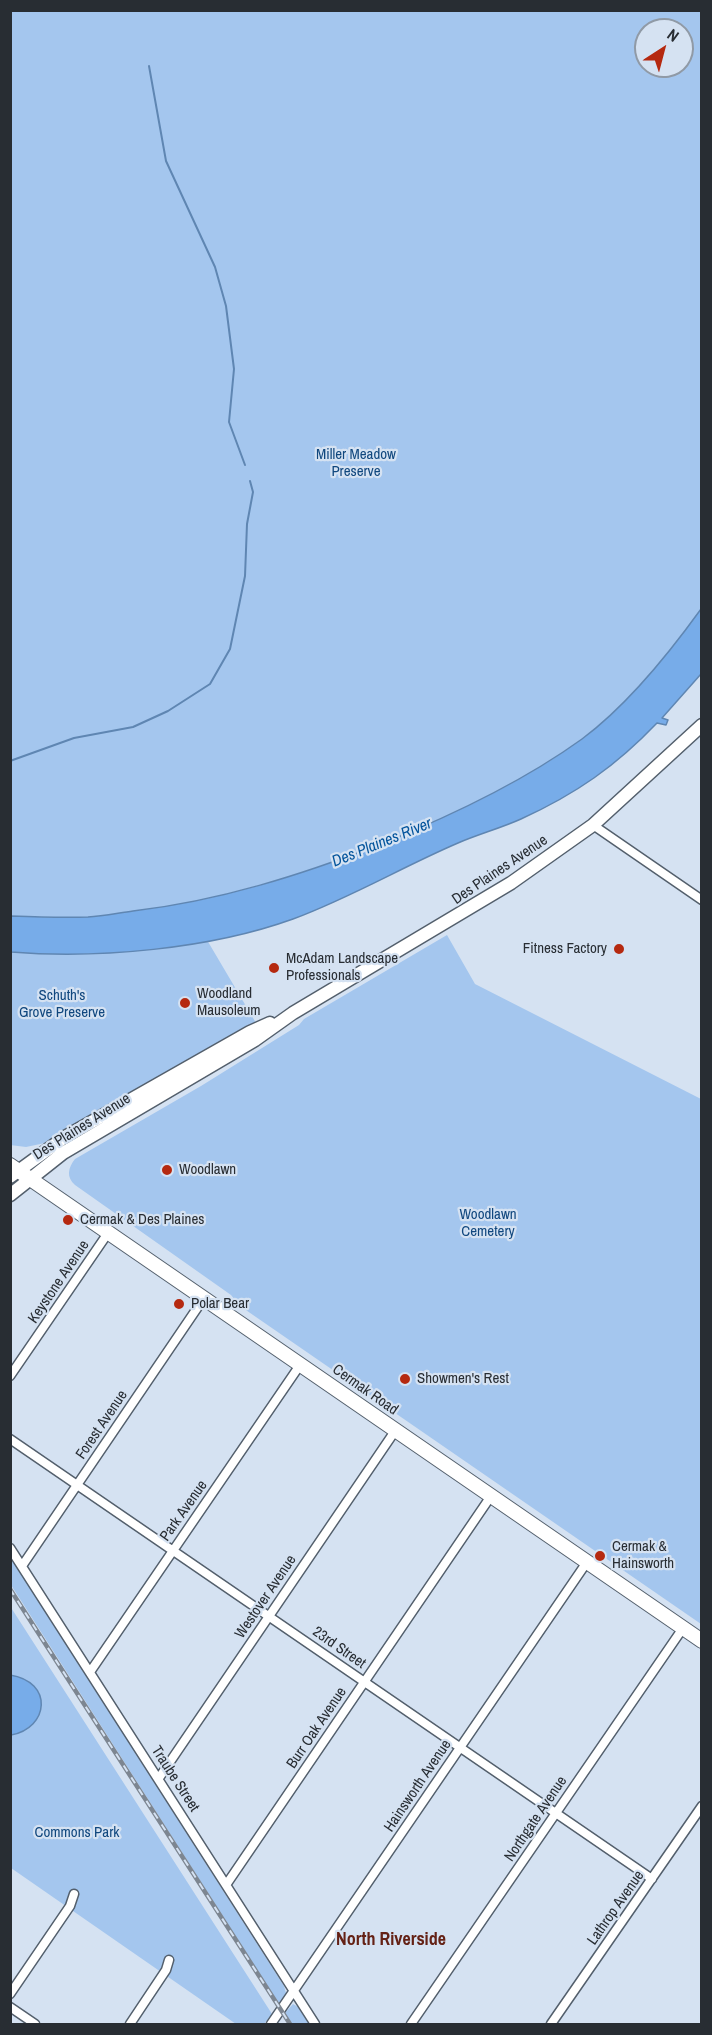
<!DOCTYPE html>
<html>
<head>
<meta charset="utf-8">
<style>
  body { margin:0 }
  #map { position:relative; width:712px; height:2035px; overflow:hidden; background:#d5e2f2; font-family:"Archivo Narrow",sans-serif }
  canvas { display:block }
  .frame { position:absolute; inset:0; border:12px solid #282d33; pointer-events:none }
  .north { position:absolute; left:634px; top:18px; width:60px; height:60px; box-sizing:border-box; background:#d5e2f2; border:2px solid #909aa6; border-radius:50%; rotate:36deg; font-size:16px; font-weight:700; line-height:24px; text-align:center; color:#282d33 }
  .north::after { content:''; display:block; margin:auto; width:21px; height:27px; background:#b52910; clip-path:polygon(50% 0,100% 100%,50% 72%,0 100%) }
</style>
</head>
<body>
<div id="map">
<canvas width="712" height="2035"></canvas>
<div class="frame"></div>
<div class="north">N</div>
</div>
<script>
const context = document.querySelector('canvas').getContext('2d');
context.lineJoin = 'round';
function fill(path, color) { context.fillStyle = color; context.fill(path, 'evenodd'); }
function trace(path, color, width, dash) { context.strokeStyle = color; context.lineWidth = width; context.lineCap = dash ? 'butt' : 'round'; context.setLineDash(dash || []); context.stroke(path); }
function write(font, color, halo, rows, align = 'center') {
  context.font = font + ' "Archivo Narrow",sans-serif'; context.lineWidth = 4.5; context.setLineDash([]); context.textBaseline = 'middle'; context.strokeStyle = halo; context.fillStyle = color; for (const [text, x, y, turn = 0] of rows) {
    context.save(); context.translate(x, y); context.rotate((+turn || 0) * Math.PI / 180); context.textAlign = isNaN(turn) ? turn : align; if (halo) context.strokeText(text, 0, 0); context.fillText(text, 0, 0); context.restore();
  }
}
fill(new Path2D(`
  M 11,11 L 701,11 L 702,609 C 670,652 625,707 582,739 C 480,813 344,865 222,895 C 178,906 133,915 88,917 C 62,918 36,916 11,916 ZM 646,30 L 682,30 L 682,66 L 646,66 Z
  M 447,935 L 475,984 L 701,1099 L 701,1624 L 240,1306 L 231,1295 L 75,1185 C 66,1177 68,1168 75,1159 L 201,1086 L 299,1025 L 304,1019 Z
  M 207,940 L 256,1023 L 45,1143 L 26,1147 L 10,1145 L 11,952 C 76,957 142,951 207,940 Z
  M 10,1557 L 284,1986 L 286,1993 L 279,2004 L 11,1585 Z
  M 10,1606 L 272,2014 L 264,2024 L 236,2024 L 11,1868 Z
  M 293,2004 L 298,2007 L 309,2024 L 292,2024 L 285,2013 Z`), '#a4c6ee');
const water = new Path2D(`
  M 701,609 L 701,674 L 662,718 L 668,720 L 666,725 L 657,723 C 616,766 576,794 521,819 C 501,828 479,834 458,843 C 402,867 350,898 293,919 C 210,949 98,959 11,952 L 11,916 C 36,917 62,918 88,917 C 103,916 118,913 133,911 C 219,901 301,875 381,844 C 451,816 521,783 582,739 C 625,707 670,652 701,609 Z
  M 10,1675 C 54,1682 49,1728 11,1735 Z`);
fill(water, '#77ace9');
trace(water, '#5f86b2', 1.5);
trace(new Path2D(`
  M 149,66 L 166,161 L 215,267 L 226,306 L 234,369 L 229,422 L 245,465
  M 10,761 L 74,738 L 133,727 L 168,711 L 210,684 L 230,649 L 245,576 L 247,524 L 253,492 L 250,481`), '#5f86b2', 2);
const street = new Path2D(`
  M 593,825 L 702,900
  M 10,1376 L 108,1233
  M 10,1439 L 652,1879
  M 10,1548 L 315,2024
  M 22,1566 L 204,1298
  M 90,1672 L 300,1365
  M 159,1778 L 395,1431
  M 226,1885 L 491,1496
  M 10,1994 L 70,1906 L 74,1894
  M 10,2007 L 35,2024
  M 130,2024 L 166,1970 L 169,1960
  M 271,2024 L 587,1562
  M 411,2024 L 683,1628
  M 551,2024 L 702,1806`);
const secondary = new Path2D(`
  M 10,1177 L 65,1137 L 250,1032 L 270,1023
  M 10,1195 L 63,1153 L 255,1040 L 293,1013 L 511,883 L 593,825 L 702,725`);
const primary = new Path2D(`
  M 10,1165 L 702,1641`);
trace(street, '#535f6c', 11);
trace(secondary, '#535f6c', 15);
trace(primary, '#535f6c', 16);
trace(street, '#fff', 8);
trace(secondary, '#fff', 12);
trace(primary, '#fff', 14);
const rail = new Path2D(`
  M 10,1589 L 290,2024`);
trace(rail, '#7d8691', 4.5);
trace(rail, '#d5e2f2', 2, [7]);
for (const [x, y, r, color] of [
  [619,949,6,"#b52910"],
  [274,968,6,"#b52910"],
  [185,1003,6,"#b52910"],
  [167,1170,6,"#b52910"],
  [68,1220,6,"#b52910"],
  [179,1304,6,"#b52910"],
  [405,1379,6,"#b52910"],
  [600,1556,6,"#b52910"]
]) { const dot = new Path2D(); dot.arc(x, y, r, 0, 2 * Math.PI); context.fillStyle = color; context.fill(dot); trace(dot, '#d5e2f2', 2); }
write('15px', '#10477e', '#d5e2f2', [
  ["Miller Meadow",356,455],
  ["Preserve",356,472],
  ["Schuth's",62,996],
  ["Grove Preserve",62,1013],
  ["Woodlawn",488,1215],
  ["Cemetery",488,1232],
  ["Commons Park",77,1833]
]);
write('15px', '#282d33', '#d5e2f2', [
  ["Des Plaines Avenue",500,870,-34],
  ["Des Plaines Avenue",82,1127,-32],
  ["Keystone Avenue",59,1282,-56],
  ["Cermak Road",365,1390,35],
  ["Forest Avenue",102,1425,-56],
  ["Park Avenue",184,1511,-55],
  ["Westover Avenue",266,1597,-56],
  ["23rd Street",339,1648,35],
  ["Burr Oak Avenue",317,1728,-56],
  ["Traube Street",175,1779,57],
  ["Hainsworth Avenue",418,1786,-56],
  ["Northgate Avenue",536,1819,-56],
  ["Lathrop Avenue",616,1908,-55]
]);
write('15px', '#282d33', '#d5e2f2', [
  ["Fitness Factory",607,949,"right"],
  ["McAdam Landscape",286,959],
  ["Professionals",286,976],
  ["Woodland",197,994],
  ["Mausoleum",197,1011],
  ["Woodlawn",179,1170],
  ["Cermak & Des Plaines",80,1220],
  ["Polar Bear",191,1304],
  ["Showmen's Rest",417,1379],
  ["Cermak &",612,1547],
  ["Hainsworth",612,1564]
], 'left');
write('italic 16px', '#03549c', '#d5e2f2', [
  ["Des Plaines River",382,843,-22]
]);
write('bold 18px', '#642115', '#d5e2f2', [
  ["North Riverside",391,1940]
]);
</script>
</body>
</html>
